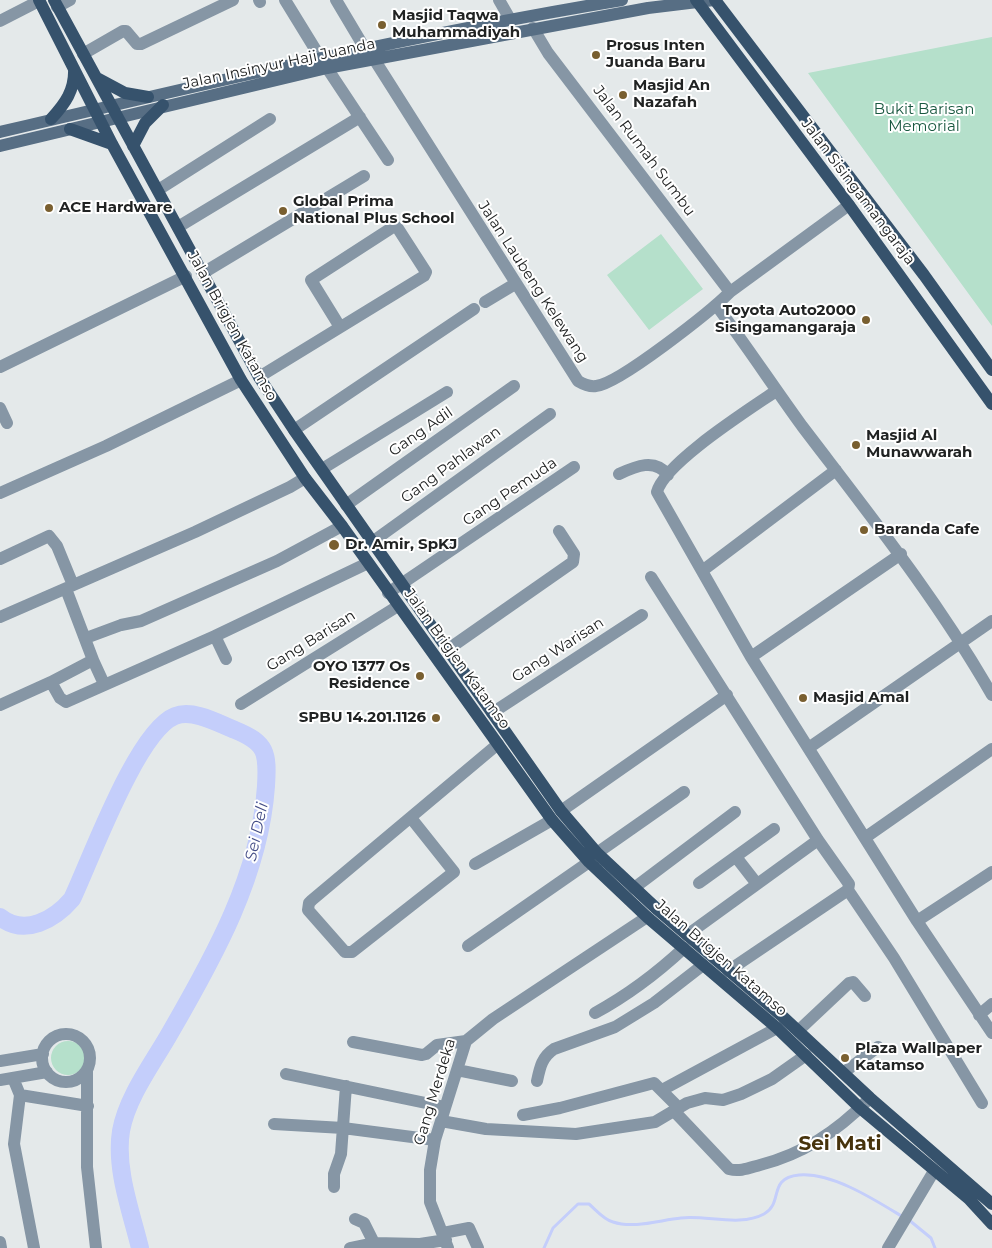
<!DOCTYPE html>
<html>
<head>
<meta charset="utf-8">
<style>
  body { margin:0 }
  canvas { display:block; background:#e4e9ea }
</style>
</head>
<body>
<canvas width="992" height="1248"></canvas>
<script>
const context = document.querySelector('canvas').getContext('2d');
context.lineJoin = 'round';
function fill(path, color) { context.fillStyle = color; context.fill(path, 'evenodd'); }
function trace(path, color, width, dash) { context.strokeStyle = color; context.lineWidth = width; context.lineCap = dash ? 'butt' : 'round'; context.setLineDash(dash || []); context.stroke(path); }
function write(font, color, halo, rows, align = 'center') {
  context.font = font + ' Montserrat,sans-serif'; context.lineWidth = 4; context.setLineDash([]); context.textBaseline = 'middle'; context.strokeStyle = halo; context.fillStyle = color; for (const [text, x, y, turn = 0] of rows) {
    context.save(); context.translate(x, y); context.rotate((+turn || 0) * Math.PI / 180); context.textAlign = isNaN(turn) ? turn : align; if (halo) context.strokeText(text, 0, 0); context.fillText(text, 0, 0); context.restore();
  }
}
fill(new Path2D(`
  M 992,37 L 992,326 L 808,73 Z
  M 661,234 L 703,289 L 649,330 L 607,275 Z
  M51 1058a17 17 0 1 1 34 0a17 17 0 1 1-34 0Z`), '#b5e0cb');
trace(new Path2D(`
  M 909,1220 L 931,1238 L 935,1248
  M 544,1248 L 553,1228 L 578,1204 L 589,1204 C 596,1210 604,1220 613,1222 C 634,1229 660,1220 681,1218 C 707,1215 740,1227 764,1214 C 784,1203 767,1178 799,1175 C 832,1172 875,1200 903,1217`), '#c4cefb', 3);
trace(new Path2D(`
  M 0,917 C 25,937 55,919 72,899 C 91,859 137,731 175,716 C 193,709 218,723 235,730 C 267,743 268,753 266,786 C 260,875 214,957 170,1033 C 153,1063 127,1097 121,1131 C 115,1169 131,1211 140,1248`), '#c4cefb', 18);
trace(new Path2D(`
  M 259,0 L 260,2
  M 285,0 L 320,57
  M 336,0 L 364,47
  M 499,0 L 510,19
  M 57,7 L 70,0
  M 0,21 L 39,1
  M 533,28 L 548,53 L 730,292
  M 83,54 L 123,31 L 126,31 L 137,44 L 141,44 L 233,0
  M 374,59 L 578,381 C 583,384 589,387 596,386 C 619,384 711,311 730,292 L 849,205
  M 327,68 L 388,160
  M 158,190 L 270,119
  M 178,227 L 360,117
  M 203,273 L 364,176
  M 485,302 L 515,284
  M 716,305 C 746,345 773,386 802,426 C 869,514 937,599 992,695
  M 0,367 L 186,276
  M 259,377 L 424,276 L 426,272 L 397,227 L 393,227 L 311,280 L 340,327
  M 776,391 C 750,409 664,463 657,492 L 751,657 L 917,921
  M 0,408 L 7,423
  M 294,430 L 474,309
  M 322,469 L 447,392
  M 619,474 C 636,466 655,458 668,475
  M 0,493 L 106,446 L 241,380
  M 346,505 L 514,386
  M 372,542 L 550,414
  M 0,559 L 49,536 L 57,546 L 73,585
  M 702,571 L 836,470
  M 651,577 L 818,840 L 849,884 L 848,890 L 894,958 L 982,1103
  M 66,589 L 93,660
  M 388,593 L 574,467
  M 0,617 L 195,532 L 290,487 L 305,478
  M 215,636 L 226,659
  M 86,638 L 121,625 L 141,621 L 277,561 L 342,526
  M 447,650 L 573,562 L 574,554 L 559,531
  M 751,657 L 901,554
  M 51,682 L 93,660 L 104,684
  M 241,704 L 398,606
  M 0,705 L 51,682 L 60,698 L 66,702 L 215,636 L 368,563
  M 492,713 L 642,615
  M 810,747 L 992,621
  M 561,811 L 727,695
  M 411,818 L 454,872 L 352,952 L 345,952 L 308,910 L 309,903 L 312,900 L 498,744
  M 866,837 L 992,749
  M 597,853 L 684,792
  M 736,857 L 757,884
  M 475,864 L 552,820
  M 992,872 L 917,921 L 992,1033
  M 699,883 L 774,829
  M 634,888 L 735,812
  M 687,935 L 818,840
  M 468,946 L 589,862
  M 728,971 L 848,890
  M 595,1013 C 628,995 656,974 684,948
  M 979,1015 L 992,1004
  M 798,1031 L 849,983 L 853,982 L 865,996
  M42 1058a24 24 0 1 1 48 0a24 24 0 1 1-48 0Z
  M 353,1042 L 422,1055 L 426,1054 L 437,1045 L 466,1041
  M 0,1061 L 43,1054
  M 87,1070 L 87,1167 L 96,1248
  M 457,1070 L 512,1081
  M 843,1073 L 878,1047
  M 286,1074 L 445,1107
  M 13,1078 L 20,1095 L 14,1144 L 34,1248
  M 0,1080 L 47,1072
  M 537,1081 C 540,1067 542,1057 554,1049 L 615,1027 L 654,1003 L 703,965
  M 662,1090 L 777,1028
  M 20,1095 L 88,1106
  M 674,1111 L 729,1169 C 740,1172 749,1168 760,1165 C 803,1154 836,1132 868,1100
  M 523,1115 L 560,1108 L 654,1083 L 678,1107
  M 441,1121 L 486,1129 L 576,1134 L 655,1122 L 687,1103 L 705,1098 L 723,1100 L 741,1094 L 772,1079 L 806,1055
  M 274,1124 L 343,1128 L 435,1140
  M 334,1187 L 334,1174 L 341,1154 L 346,1086
  M 355,1219 L 364,1223 L 374,1243
  M 443,1233 L 469,1228 L 478,1248
  M 0,1242 L 1,1248
  M 350,1248 L 374,1243 L 420,1244 L 446,1240
  M 448,1248 L 430,1202 L 430,1170 L 435,1140 L 466,1041 L 493,1019 L 647,917
  M 888,1248 L 934,1171`), '#8696a5', 12);
trace(new Path2D(`
  M 0,132 C 207,83 411,35 622,0
  M 0,146 L 327,68 L 648,8 L 714,0`), '#576e84', 12);
trace(new Path2D(`
  M 39,0 L 112,144 L 241,380 L 305,478 L 342,526 L 552,820 L 589,862 L 647,917 L 777,1028 L 860,1108 L 969,1199 L 992,1224
  M 54,0 L 259,377 L 294,430 L 561,811 L 597,853 L 658,910 L 783,1017 L 870,1098 L 992,1204
  M 696,0 L 849,205 L 992,404
  M 715,0 L 924,275 L 992,370
  M 97,78 L 125,93 L 148,97
  M 51,119 C 65,104 75,90 74,69
  M 70,129 L 112,144
  M 133,146 L 145,123 L 163,105`), '#36526c', 12);
for (const [x, y, r, color] of [
  [382,25,5,"#795f30"],
  [596,55,5,"#795f30"],
  [623,95,5,"#795f30"],
  [49,208,5,"#795f30"],
  [283,211,5,"#795f30"],
  [866,320,5,"#795f30"],
  [856,445,5,"#795f30"],
  [864,530,5,"#795f30"],
  [334,545,6,"#795f30"],
  [420,676,5,"#795f30"],
  [803,698,5,"#795f30"],
  [436,718,5,"#795f30"],
  [845,1058,5,"#795f30"]
]) { const dot = new Path2D(); dot.arc(x, y, r, 0, 2 * Math.PI); context.fillStyle = color; context.fill(dot); trace(dot, '#fff', 2); }
write('bold 15px', '#212323', '#fff', [
  ["Masjid Taqwa",392,16],
  ["Muhammadiyah",392,33],
  ["Prosus Inten",606,46],
  ["Juanda Baru",606,63],
  ["Masjid An",633,86],
  ["Nazafah",633,103],
  ["Global Prima",293,202],
  ["National Plus School",293,219],
  ["ACE Hardware",59,208],
  ["Toyota Auto2000",856,311,"right"],
  ["Sisingamangaraja",856,328,"right"],
  ["Masjid Al",866,436],
  ["Munawwarah",866,453],
  ["Baranda Cafe",874,530],
  ["Dr. Amir, SpKJ",345,545],
  ["OYO 1377 Os",410,667,"right"],
  ["Residence",410,684,"right"],
  ["Masjid Amal",813,698],
  ["SPBU 14.201.1126",426,718,"right"],
  ["Plaza Wallpaper",855,1049],
  ["Katamso",855,1066]
], 'left');
write('15px', '#212323', '#fff', [
  ["Jalan Insinyur Haji Juanda",279,64,-12],
  ["Jalan Rumah Sumbu",644,151,53],
  ["Jalan Sisingamangaraja",858,192,53],
  ["Jalan Laubeng Kelewang",533,282,57],
  ["Jalan Brigjen Katamso",232,326,61],
  ["Gang Adil",421,432,-35],
  ["Gang Pahlawan",451,465,-36],
  ["Gang Pemuda",510,492,-34],
  ["Gang Barisan",311,641,-32],
  ["Gang Warisan",558,650,-33],
  ["Jalan Brigjen Katamso",457,659,54],
  ["Jalan Brigjen Katamso",721,958,41],
  ["Gang Merdeka",435,1092,-73]
]);
write('15px', '#195840', '#fff', [
  ["Bukit Barisan",924,110],
  ["Memorial",924,127]
]);
write('italic 16px', '#444d86', '#fff', [
  ["Sei Deli",257,832,-78]
]);
write('bold 20px', '#47330c', '#fff', [
  ["Sei Mati",840,1144]
]);
</script>
</body>
</html>
